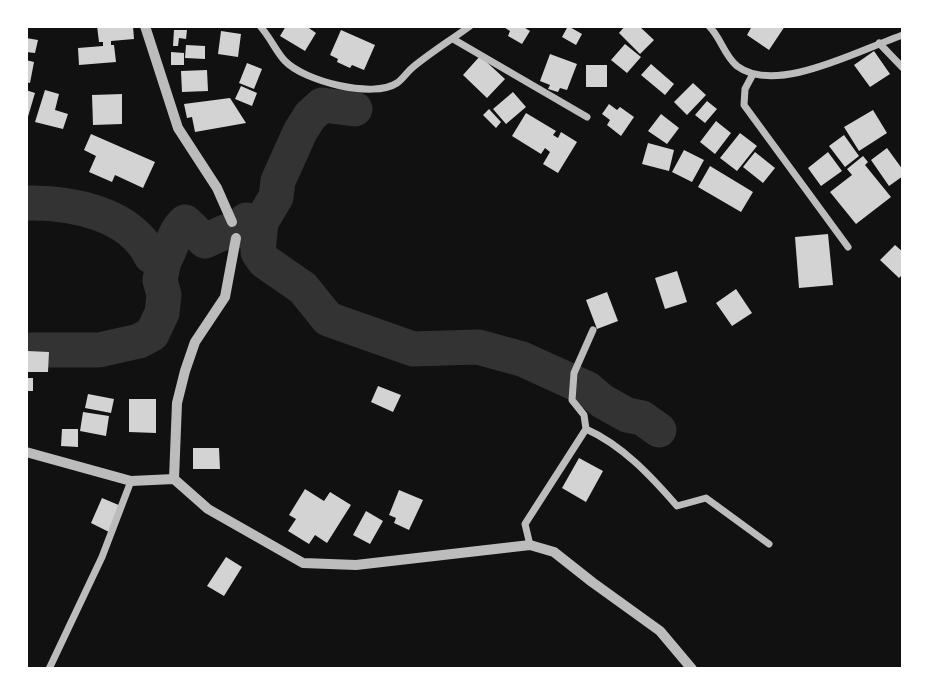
<!DOCTYPE html>
<html>
<head>
<meta charset="utf-8">
<style>
  body { margin:0 }
  #map { position:relative; width:929px; height:695px; overflow:hidden; background:#111; font-family:"Space Grotesk",sans-serif }
  canvas { display:block }
  .frame { position:absolute; inset:0; border:28px solid #fff; pointer-events:none }
</style>
</head>
<body>
<div id="map">
<canvas width="929" height="695"></canvas>
<div class="frame"></div>
</div>
<script>
const context = document.querySelector('canvas').getContext('2d');
context.lineJoin = 'round';
function trace(path, color, width, dash) { context.strokeStyle = color; context.lineWidth = width; context.lineCap = dash ? 'butt' : 'round'; context.setLineDash(dash || []); context.stroke(path); }
function fill(path, color) { context.fillStyle = color; context.fill(path, 'evenodd'); }
trace(new Path2D(`
  M 26,203 C 70,202 130,213 151,256 L 164,261 C 172,248 174,231 185,222 L 205,241 L 225,232 L 239,231 L 246,220 L 261,222 L 258,252 L 264,261 L 303,288 L 328,319 L 413,349 L 478,347 L 522,359 L 588,389 L 602,401 L 627,415 L 642,418 L 659,430
  M 261,222 L 276,197 L 278,181 L 300,132 L 310,116 L 322,105 L 355,109
  M 26,350 L 99,350 L 139,341 L 152,334 L 162,313 L 164,295 L 160,280 L 164,261`), '#333', 35);
fill(new Path2D(`
  M 97,26 L 133,26 L 134,39 L 111,41 L 111,45 L 114,45 L 116,62 L 79,65 L 78,48 L 103,46 L 103,42 L 99,42 Z
  M 286,26 L 306,26 L 316,33 L 305,51 L 280,36 Z
  M 502,26 L 522,26 L 530,31 L 522,44 L 508,36 L 510,31 Z
  M 568,26 L 582,34 L 576,45 L 562,37 Z
  M 625,26 L 639,26 L 654,40 L 640,54 L 619,33 Z
  M 752,26 L 785,26 L 769,50 L 747,35 Z
  M 174,30 L 187,30 L 186,39 L 179,38 L 178,46 L 173,46 Z
  M 341,30 L 375,45 L 364,70 L 352,65 L 350,68 L 337,62 L 338,59 L 330,55 Z
  M 221,31 L 241,34 L 238,57 L 218,54 Z
  M 26,38 L 38,40 L 35,53 L 26,52 Z
  M 625,44 L 641,57 L 627,73 L 611,60 Z
  M 186,45 L 205,46 L 205,59 L 185,58 Z
  M 874,51 L 890,74 L 870,87 L 854,65 Z
  M 171,52 L 184,53 L 184,65 L 171,65 Z
  M 550,54 L 577,64 L 567,90 L 560,88 L 558,92 L 548,89 L 550,85 L 540,81 Z
  M 480,56 L 505,79 L 487,98 L 463,75 Z
  M 26,60 L 34,62 L 30,83 L 26,82 Z
  M 247,63 L 262,69 L 254,89 L 239,83 Z
  M 651,64 L 674,84 L 665,95 L 641,75 Z
  M 586,65 L 607,65 L 607,87 L 586,87 Z
  M 207,70 L 208,91 L 182,92 L 181,71 Z
  M 693,83 L 706,95 L 687,115 L 674,102 Z
  M 241,86 L 257,93 L 252,106 L 235,99 Z
  M 26,90 L 35,93 L 27,120 L 26,120 Z
  M 45,90 L 59,94 L 55,110 L 68,114 L 63,129 L 35,122 Z
  M 513,92 L 526,107 L 506,124 L 493,109 Z
  M 122,94 L 122,124 L 93,125 L 92,95 Z
  M 230,98 L 246,123 L 195,132 L 192,117 L 187,118 L 184,104 Z
  M 707,101 L 717,109 L 705,123 L 695,115 Z
  M 609,104 L 617,110 L 620,107 L 634,117 L 621,136 L 607,125 L 610,120 L 602,114 Z
  M 489,109 L 501,122 L 496,128 L 483,115 Z
  M 873,110 L 887,133 L 859,151 L 844,127 Z
  M 526,113 L 556,131 L 553,135 L 558,138 L 561,132 L 577,142 L 558,173 L 543,164 L 550,152 L 545,148 L 541,154 L 512,136 Z
  M 661,114 L 679,128 L 667,144 L 648,131 Z
  M 716,121 L 731,133 L 715,154 L 700,142 Z
  M 740,133 L 757,146 L 737,171 L 720,158 Z
  M 91,134 L 155,162 L 143,188 L 115,175 L 112,182 L 89,172 L 96,156 L 84,150 Z
  M 844,135 L 859,156 L 845,167 L 829,146 Z
  M 648,143 L 674,150 L 669,171 L 642,164 Z
  M 887,148 L 903,170 L 903,176 L 889,186 L 871,160 Z
  M 684,150 L 704,160 L 692,182 L 672,172 Z
  M 755,152 L 775,168 L 763,183 L 743,167 Z
  M 828,152 L 842,171 L 821,186 L 808,168 Z
  M 863,156 L 868,162 L 865,165 L 891,197 L 856,224 L 830,192 L 852,175 L 847,169 Z
  M 710,166 L 753,192 L 741,212 L 698,187 Z
  M 828,234 L 833,285 L 799,288 L 795,237 Z
  M 895,245 L 903,252 L 903,274 L 899,278 L 880,260 Z
  M 677,271 L 687,302 L 665,309 L 655,278 Z
  M 736,289 L 752,313 L 732,326 L 716,303 Z
  M 607,292 L 618,321 L 597,329 L 586,300 Z
  M 27,351 L 49,352 L 48,372 L 27,372 Z
  M 26,378 L 33,378 L 33,391 L 26,391 Z
  M 378,386 L 401,395 L 393,412 L 371,402 Z
  M 88,394 L 114,399 L 111,413 L 85,408 Z
  M 129,399 L 156,399 L 156,433 L 129,432 Z
  M 83,412 L 109,416 L 106,436 L 80,431 Z
  M 62,429 L 78,429 L 78,447 L 61,446 Z
  M 193,448 L 219,448 L 220,469 L 193,469 Z
  M 579,458 L 603,471 L 586,502 L 562,488 Z
  M 305,489 L 324,501 L 330,492 L 351,505 L 327,543 L 315,535 L 309,544 L 288,531 L 296,519 L 289,515 Z
  M 399,490 L 423,500 L 409,530 L 394,523 L 396,518 L 389,515 Z
  M 102,498 L 121,506 L 109,532 L 91,523 Z
  M 366,511 L 383,521 L 370,544 L 353,535 Z
  M 226,557 L 242,567 L 224,596 L 207,586 Z`), '#d3d3d3');
trace(new Path2D(`
  M 260,26 C 270,37 277,53 285,61 C 304,81 373,99 397,83 C 403,79 407,72 412,68 C 430,53 451,40 470,26
  M 709,26 C 721,38 724,55 737,66 C 776,96 861,49 903,35
  M 453,39 L 587,117
  M 879,43 L 903,68
  M 753,74 L 745,89 L 744,105 L 848,247
  M 586,429 C 622,445 651,476 677,506 L 706,498 L 769,544
  M 530,545 L 525,524 L 586,429 L 584,415 L 572,400 L 574,373 L 593,330
  M 49,669 L 102,557 L 131,481`), '#bcbcbc', 7);
trace(new Path2D(`
  M 145,26 L 178,128 L 217,188 L 232,222
  M 236,238 L 225,297 L 195,342 L 185,371 L 177,403 L 174,479 L 208,509 L 303,563 L 356,565 L 530,545 L 554,552 L 592,582 L 660,631 L 692,669
  M 26,452 L 131,481 L 174,479`), '#bcbcbc', 10);
</script>
</body>
</html>
